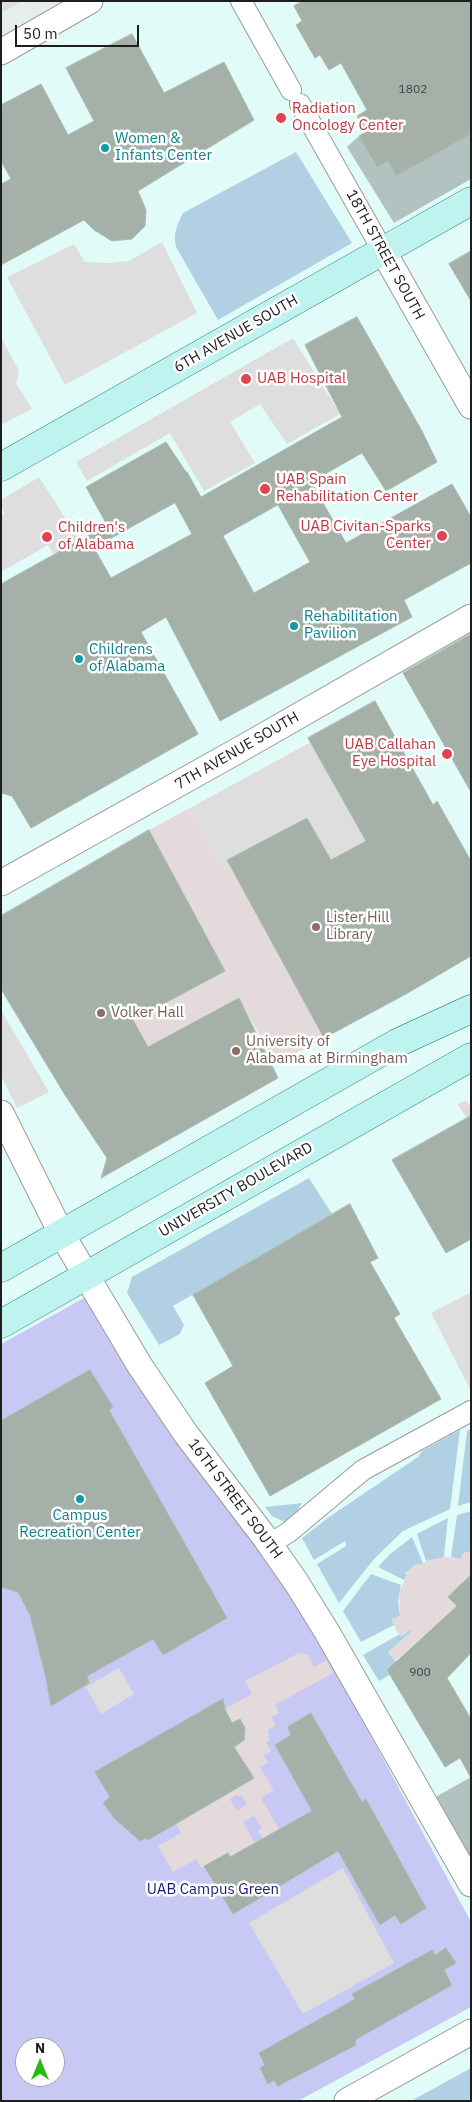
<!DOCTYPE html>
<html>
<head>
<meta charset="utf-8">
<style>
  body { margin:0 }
  #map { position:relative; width:472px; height:2102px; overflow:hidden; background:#e6eeea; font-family:"IBM Plex Sans",sans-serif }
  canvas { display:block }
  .frame { position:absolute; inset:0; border:2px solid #1e1e1e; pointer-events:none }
  .north { position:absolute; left:15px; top:2037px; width:50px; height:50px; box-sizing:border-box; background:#fff; border:1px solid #a5a5a5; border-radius:50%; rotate:0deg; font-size:14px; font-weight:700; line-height:20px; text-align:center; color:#1e1e1e }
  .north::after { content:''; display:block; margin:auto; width:18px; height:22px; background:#2ab914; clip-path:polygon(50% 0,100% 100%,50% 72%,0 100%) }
  .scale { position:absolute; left:15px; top:25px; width:124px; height:22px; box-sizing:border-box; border:2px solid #1e1e1e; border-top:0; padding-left:6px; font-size:15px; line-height:18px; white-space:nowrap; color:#1e1e1e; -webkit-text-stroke:4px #fff; paint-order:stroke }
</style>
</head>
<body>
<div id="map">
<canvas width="472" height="2102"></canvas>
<div class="frame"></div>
<div class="north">N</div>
<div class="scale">50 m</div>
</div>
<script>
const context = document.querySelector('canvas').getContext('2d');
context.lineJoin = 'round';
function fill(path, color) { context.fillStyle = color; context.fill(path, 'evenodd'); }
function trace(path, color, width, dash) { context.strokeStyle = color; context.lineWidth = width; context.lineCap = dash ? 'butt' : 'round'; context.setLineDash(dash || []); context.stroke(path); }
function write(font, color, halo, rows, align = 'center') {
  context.font = font + ' "IBM Plex Sans",sans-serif'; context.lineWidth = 5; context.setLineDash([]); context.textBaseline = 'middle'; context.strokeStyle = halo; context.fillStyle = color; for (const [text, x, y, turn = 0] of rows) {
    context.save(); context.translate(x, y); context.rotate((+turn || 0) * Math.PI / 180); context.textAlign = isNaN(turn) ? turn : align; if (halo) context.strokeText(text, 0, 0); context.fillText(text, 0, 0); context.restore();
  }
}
fill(new Path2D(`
  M 97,1 L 471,1 L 471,2101 L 1,2101 L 1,55 ZM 25,2047 L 55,2047 L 55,2077 L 25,2077 Z`), '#e1fcf8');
fill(new Path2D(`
  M 471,134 L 471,179 L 394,223 L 347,147 L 359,136 L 377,167 L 388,161 L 396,175 Z
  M 471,1777 L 471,1868 L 434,1798 Z`), '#b2c2c0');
fill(new Path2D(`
  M 296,152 L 352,243 L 218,320 L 176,247 C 173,233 177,225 183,213 Z
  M 309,1178 L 332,1214 L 173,1306 L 184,1325 L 180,1334 L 159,1345 L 127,1293 L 132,1277 Z
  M 471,1428 L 471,1502 L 458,1506 L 467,1431 Z
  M 460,1430 L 450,1509 L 403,1531 L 374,1559 L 339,1603 L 317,1564 L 346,1546 L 345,1541 L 314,1560 L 302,1538 L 329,1517 L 418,1457 L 422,1451 Z
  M 302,1503 L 298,1510 L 285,1522 L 272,1516 L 265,1507 Z
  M 471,1511 L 471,1551 L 460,1559 L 451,1557 L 457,1515 Z
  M 448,1518 L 444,1556 L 442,1558 L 426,1561 L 417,1534 Z
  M 412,1537 L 423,1563 L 405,1573 L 407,1575 L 404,1580 L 378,1567 L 389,1555 Z
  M 371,1574 L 401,1585 L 398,1602 L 400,1616 L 392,1619 L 394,1625 L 361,1642 L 343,1611 Z
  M 410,1629 L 412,1631 L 388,1652 L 396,1662 L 387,1670 L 389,1675 L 379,1681 L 363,1655 L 400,1634 L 402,1636 Z
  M 471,2068 L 471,2101 L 411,2101 Z`), '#b1d0e3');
fill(new Path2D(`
  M 86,1297 L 303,1610 L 471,1922 L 471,2007 L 298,2101 L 1,2101 L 1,1344 ZM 25,2047 L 55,2047 L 55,2077 L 25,2077 Z`), '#c7c9f4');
fill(new Path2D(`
  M 1,1 L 23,1 L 1,13 Z
  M 162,242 L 197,313 L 65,385 L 7,277 L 74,244 L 85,262 L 110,263 L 129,261 Z
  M 1,337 L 19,371 L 16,383 L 32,409 L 1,425 Z
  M 293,338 L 340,414 L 287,444 L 260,404 L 230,422 L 255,463 L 204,491 L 170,433 L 87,481 L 76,462 Z
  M 39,477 L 80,541 L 54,555 L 48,545 L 1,572 L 1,516 L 5,514 L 1,507 L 1,500 Z
  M 311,742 L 366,841 L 331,861 L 307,818 L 220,864 L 190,808 Z
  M 1,1010 L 49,1092 L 17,1108 L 1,1076 Z
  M 471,1292 L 471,1391 L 431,1313 Z
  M 119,1668 L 134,1694 L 101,1714 L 86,1687 Z
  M 343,1868 L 394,1963 L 303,2014 L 249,1923 Z`), '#dedede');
fill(new Path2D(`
  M 190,808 L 220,864 L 227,860 L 324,1038 L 275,1064 L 239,998 L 148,1047 L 133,1020 L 149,830 Z
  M 466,1100 L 471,1108 L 471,1126 L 458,1104 Z
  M 465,1551 L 471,1555 L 471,1575 L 448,1596 L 457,1606 L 395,1661 L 388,1652 L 412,1631 L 410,1629 L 401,1636 L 397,1632 L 391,1619 L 400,1616 L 399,1593 L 407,1575 L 405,1573 L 417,1563 L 418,1565 L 430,1560 L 442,1558 L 442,1556 L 460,1559 Z
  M 299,1653 L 308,1655 L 314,1667 L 326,1660 L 333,1673 L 275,1705 L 279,1713 L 271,1717 L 276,1725 L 268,1730 L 269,1741 L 266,1743 L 271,1751 L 264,1755 L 268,1763 L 260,1767 L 274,1790 L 261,1798 L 279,1829 L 263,1838 L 258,1831 L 262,1828 L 254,1816 L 243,1822 L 255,1843 L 230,1857 L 228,1853 L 201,1868 L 196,1859 L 173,1872 L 158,1846 L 181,1833 L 176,1824 L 254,1779 L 234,1747 L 244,1740 L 245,1728 L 240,1719 L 232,1723 L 225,1709 L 252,1694 L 245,1681 ZM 237,1795 L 238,1797 L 241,1795 L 247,1804 L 237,1811 L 230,1799 Z`), '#e4dadb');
const building = new Path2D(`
  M 303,1 L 471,1 L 471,134 L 396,176 L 388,161 L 377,167 L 359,136 L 366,132 L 357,116 L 367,110 L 341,63 L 329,70 L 320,55 L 315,58 L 296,25 L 302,21 L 294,6 Z
  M 132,34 L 164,93 L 224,62 L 254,120 L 138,191 L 146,210 L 145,226 L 132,239 L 112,241 L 94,230 L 84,220 L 1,265 L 1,184 L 11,179 L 1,161 L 1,105 L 41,84 L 68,135 L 94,121 L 66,68 Z
  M 471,251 L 471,301 L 449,264 Z
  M 357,317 L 422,431 L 437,462 L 386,491 L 362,453 L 311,482 L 346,543 L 452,484 L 471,517 L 471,563 L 404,600 L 412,617 L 220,721 L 166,617 L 141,632 L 198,734 L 31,828 L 12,796 L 1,793 L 1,584 L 107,525 L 86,487 L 166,442 L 186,472 L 187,472 L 201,497 L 342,417 L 305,345 ZM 175,503 L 192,534 L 111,578 L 94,548 ZM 278,505 L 310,562 L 254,593 L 223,536 Z
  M 471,634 L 471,792 L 403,673 Z
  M 375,701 L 433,805 L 437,801 L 471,861 L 471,956 L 406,994 L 324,1038 L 227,860 L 307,818 L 331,860 L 366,841 L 308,738 Z
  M 149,830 L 225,971 L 133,1020 L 148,1047 L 239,998 L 278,1078 L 101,1178 L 107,1158 L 65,1095 L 1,989 L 1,916 Z
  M 471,1116 L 471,1239 L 446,1253 L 392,1160 Z
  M 350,1204 L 378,1258 L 370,1262 L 400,1314 L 394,1318 L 441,1399 L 270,1496 L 205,1383 L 233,1366 L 193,1295 Z
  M 90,1370 L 113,1407 L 109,1410 L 227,1618 L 163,1655 L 153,1639 L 87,1676 L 89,1683 L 51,1706 L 45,1674 L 30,1615 L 18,1592 L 1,1587 L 1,1421 Z
  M 471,1575 L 471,1653 L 447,1678 L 471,1719 L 471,1778 L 460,1758 L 445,1767 L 387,1670 L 457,1606 L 448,1597 Z
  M 223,1699 L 225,1709 L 232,1723 L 240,1719 L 245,1728 L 244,1740 L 234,1747 L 254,1778 L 148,1840 L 146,1838 L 140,1841 L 115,1819 L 103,1803 L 110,1797 L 95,1772 Z
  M 311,1713 L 362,1802 L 366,1799 L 426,1908 L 401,1924 L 395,1915 L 380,1925 L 338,1851 L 233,1914 L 204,1866 L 228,1853 L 230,1857 L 312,1811 L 275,1745 L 291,1735 L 288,1727 Z
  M 446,1948 L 456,1963 L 444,1970 L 452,1985 L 355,2040 L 356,2045 L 278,2086 L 274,2080 L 268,2084 L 260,2068 L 265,2065 L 259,2053 L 355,1999 L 352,1994 L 432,1950 L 435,1955 Z`);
fill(building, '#a5b0a8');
trace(building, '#a9beb0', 1);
const minor = new Path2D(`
  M 241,1 L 291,90
  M 300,104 L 383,251
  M 270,1544 L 289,1532 L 363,1470 L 471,1411`);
const tertiary = new Path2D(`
  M 1,52 L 90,1
  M 383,251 L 471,406
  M 1,883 L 239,750 L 471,617
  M 1,1113 L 61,1233 L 140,1366 L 186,1434 L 266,1539 L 296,1582 L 327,1632 L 471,1884
  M 347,2101 L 471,2032`);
const secondary = new Path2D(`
  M 1,467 L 471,201
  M 1,1268 L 397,1043 L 471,1009
  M 1,1324 L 471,1057`);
trace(minor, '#9b9b9b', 22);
trace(tertiary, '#9b9b9b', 27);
trace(secondary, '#106b69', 29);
trace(minor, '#fff', 20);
trace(tertiary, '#fff', 25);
trace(secondary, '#bff3ef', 28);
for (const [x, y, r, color] of [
  [281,118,6,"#e0444e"],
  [105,148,5,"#0f9aa8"],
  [246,379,6,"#e0444e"],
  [265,489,6,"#e0444e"],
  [442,536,6,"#e0444e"],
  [47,537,6,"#e0444e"],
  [294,626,5,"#0f9aa8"],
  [79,659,5,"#0f9aa8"],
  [447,754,6,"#e0444e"],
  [316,927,5,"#8d6e63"],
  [101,1013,5,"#8d6e63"],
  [236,1051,5,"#8d6e63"],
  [80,1499,5,"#0f9aa8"]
]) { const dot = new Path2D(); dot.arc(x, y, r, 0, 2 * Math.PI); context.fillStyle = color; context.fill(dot); trace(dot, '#fff', 2); }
write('12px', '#404240', null, [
  ["1802",413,90],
  ["900",420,1673]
]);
write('15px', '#be3a42', '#fff', [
  ["Radiation",292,109],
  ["Oncology Center",292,126],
  ["UAB Hospital",257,379],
  ["UAB Spain",276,480],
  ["Rehabilitation Center",276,497],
  ["UAB Civitan-Sparks",431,527,"right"],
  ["Center",431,544,"right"],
  ["Children's",58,528],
  ["of Alabama",58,545],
  ["UAB Callahan",436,745,"right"],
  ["Eye Hospital",436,762,"right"]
], 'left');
write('15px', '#0d838f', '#fff', [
  ["Women &",115,139],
  ["Infants Center",115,156],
  ["Rehabilitation",304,617],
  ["Pavilion",304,634],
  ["Childrens",89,650],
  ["of Alabama",89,667],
  ["Campus",80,1516,"center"],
  ["Recreation Center",80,1533,"center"]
], 'left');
write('15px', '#1e1e1e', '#fff', [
  ["18TH STREET SOUTH",385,255,61],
  ["6TH AVENUE SOUTH",236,334,-30],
  ["7TH AVENUE SOUTH",237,751,-30],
  ["UNIVERSITY BOULEVARD",236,1190,-30],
  ["16TH STREET SOUTH",235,1499,53]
]);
write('15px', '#785e54', '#fff', [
  ["Lister Hill",326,918],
  ["Library",326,935],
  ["Volker Hall",111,1013],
  ["University of",246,1042],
  ["Alabama at Birmingham",246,1059]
], 'left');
write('15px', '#171b72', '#fff', [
  ["UAB Campus Green",213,1890]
]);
</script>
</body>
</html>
